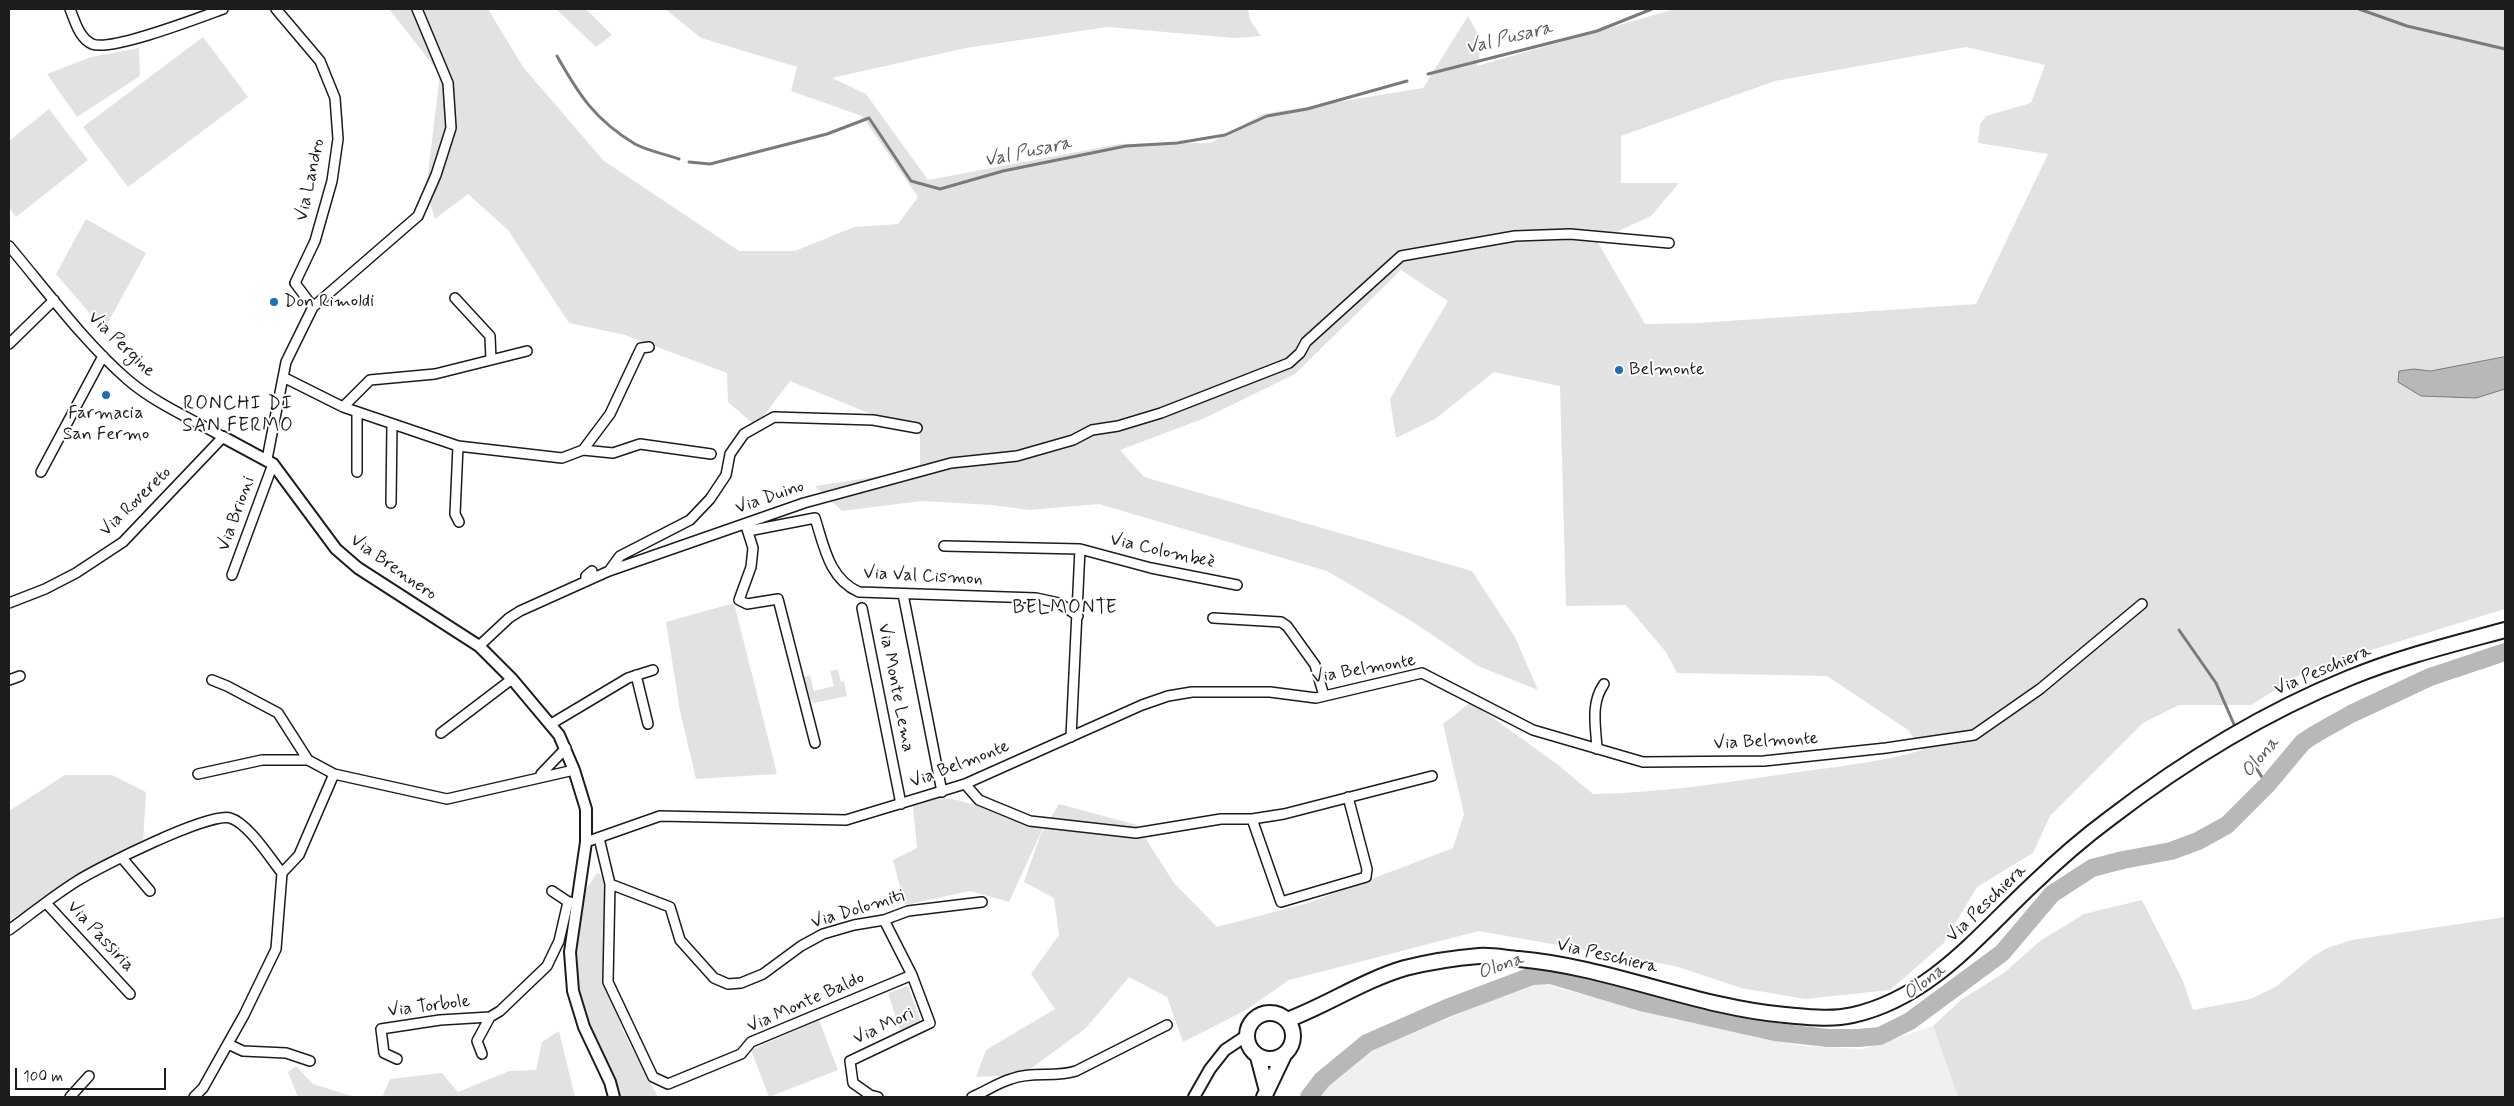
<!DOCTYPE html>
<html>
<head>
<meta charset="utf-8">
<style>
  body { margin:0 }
  #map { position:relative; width:2514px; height:1106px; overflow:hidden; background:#fff; font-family:Mynerve,sans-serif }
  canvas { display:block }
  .frame { position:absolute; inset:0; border:10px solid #1c1c1c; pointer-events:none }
  .scale { position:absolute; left:15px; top:1068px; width:151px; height:22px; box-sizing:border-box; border:2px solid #1c1c1c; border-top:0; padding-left:6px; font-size:15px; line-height:18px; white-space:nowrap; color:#1c1c1c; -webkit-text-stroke:4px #fff; paint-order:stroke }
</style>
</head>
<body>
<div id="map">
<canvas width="2514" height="1106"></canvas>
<div class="frame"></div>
<div class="scale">100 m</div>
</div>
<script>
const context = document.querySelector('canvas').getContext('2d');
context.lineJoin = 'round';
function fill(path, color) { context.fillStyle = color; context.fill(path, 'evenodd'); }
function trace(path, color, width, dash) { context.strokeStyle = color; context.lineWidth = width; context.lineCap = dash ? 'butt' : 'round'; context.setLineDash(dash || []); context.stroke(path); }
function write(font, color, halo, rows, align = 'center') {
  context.font = font + ' Mynerve,sans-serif'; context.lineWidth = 4; context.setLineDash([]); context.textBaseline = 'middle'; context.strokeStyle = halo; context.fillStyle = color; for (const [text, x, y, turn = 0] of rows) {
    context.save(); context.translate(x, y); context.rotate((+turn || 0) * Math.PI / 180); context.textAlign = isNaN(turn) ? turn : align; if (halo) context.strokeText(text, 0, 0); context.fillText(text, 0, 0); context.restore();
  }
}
fill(new Path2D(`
  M 1540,983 L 1674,1019 L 1803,1046 L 1863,1049 L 1933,1026 L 1958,1097 L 1317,1097 L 1332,1078 L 1375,1048 L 1529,985 Z`), '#f0f0f0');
fill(new Path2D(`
  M 389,9 L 488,9 L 523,67 L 604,161 L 739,251 L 795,251 L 854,227 L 898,224 L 918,197 L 862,116 L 791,91 L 797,67 L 701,38 L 665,9 L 1248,9 L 1250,20 L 1261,36 L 1234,38 L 1108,27 L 966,48 L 832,78 L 866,94 L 928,180 L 1119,144 L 1210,143 L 1263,114 L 1423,88 L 1468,16 L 1482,42 L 1477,66 L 1675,9 L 2505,9 L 2505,609 L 2309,669 L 2251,705 L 2179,705 L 2143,723 L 2050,816 L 2033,853 L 1977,887 L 1943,944 L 1890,990 L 1805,999 L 1741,988 L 1675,966 L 1479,931 L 1289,980 L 1246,1010 L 1183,1042 L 1167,997 L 1129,977 L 1086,1028 L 1022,1075 L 976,1077 L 986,1050 L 1055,1009 L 1031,974 L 1059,935 L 1054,898 L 1024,882 L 1040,836 L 1059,804 L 1137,825 L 1174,883 L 1217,927 L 1308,903 L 1453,848 L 1464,814 L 1443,724 L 1471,702 L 1557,764 L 1593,794 C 1662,793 1730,782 1798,772 C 1836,767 1886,761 1922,750 L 1908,730 L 1827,676 L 1677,673 L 1666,652 L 1626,605 L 1566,606 L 1560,386 L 1494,372 L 1435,419 L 1396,438 L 1390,399 L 1448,301 L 1401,270 L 1295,374 L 1205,418 L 1120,450 L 1144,477 L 1472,571 L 1515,637 L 1538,690 L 1478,666 L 1413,622 L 1327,571 L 1099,504 L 1029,510 L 992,505 L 922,501 L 842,511 L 815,486 L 920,470 L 920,425 L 871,414 L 790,381 L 756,426 L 728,402 L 727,373 L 625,335 L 569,323 L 508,230 L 468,194 L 435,219 L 426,190 L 440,74 ZM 1966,47 L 2045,65 L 2031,103 L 1986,116 L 1980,124 L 1978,143 L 2048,154 L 1976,304 L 1699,323 L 1645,324 L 1597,241 L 1651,216 L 1679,183 L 1621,183 L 1621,136 L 1775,81 Z
  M 556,9 L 586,9 L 612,35 L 596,47 Z
  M 203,37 L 248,97 L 128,187 L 83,127 Z
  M 139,48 L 140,76 L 77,117 L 47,74 L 91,57 Z
  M 49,109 L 88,160 L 16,217 L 9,207 L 9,141 Z
  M 86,219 L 146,253 L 104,330 L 56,274 Z
  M 734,603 L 777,774 L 696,779 L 680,711 L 666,622 Z
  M 835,670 L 838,670 L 841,682 L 844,681 L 847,696 L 814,703 L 811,701 L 804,677 L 810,675 L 814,691 L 834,686 L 830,671 Z
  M 65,775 L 112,775 L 146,792 L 143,842 C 95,865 52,891 9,921 L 9,811 Z
  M 937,798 C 974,797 1006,824 1043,828 L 1009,902 L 970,891 L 905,905 L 893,860 L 917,848 L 913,806 Z
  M 597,873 L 600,874 L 606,887 L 604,983 L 625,1035 L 658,1097 L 619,1097 L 589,1027 L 578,991 L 576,950 L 585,891 Z
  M 2142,900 L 2183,981 L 2193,1010 L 2251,999 L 2277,986 L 2312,957 L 2327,948 L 2352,940 L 2505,917 L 2505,1097 L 1958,1097 L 1933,1026 L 1962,999 L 2004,973 L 2040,941 L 2084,914 Z
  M 908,986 L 921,1022 L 900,1030 L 888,993 Z
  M 819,1020 L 838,1070 L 769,1097 L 751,1050 Z
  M 559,1031 L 575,1097 L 382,1097 L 390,1079 L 442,1073 L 458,1092 L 509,1071 L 536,1070 L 542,1042 Z
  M 296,1066 L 313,1084 L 355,1097 L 298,1097 L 288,1072 Z`), '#e2e2e2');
const water = new Path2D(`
  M 2505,357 L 2505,389 L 2476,398 L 2421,396 L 2398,382 L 2399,371 L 2414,369 L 2430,371 Z`);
fill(water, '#b8b8b8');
trace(water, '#7a7a7a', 1);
trace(new Path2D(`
  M 2359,9 L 2407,26 L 2505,49
  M 557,56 C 579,95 595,120 635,144 C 648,151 665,154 679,159
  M 1428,74 L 1597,31 L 1652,9
  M 689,162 L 710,164 L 827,134 L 869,118 L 911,181 L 940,189 L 1003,171 L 1126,146 L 1177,143 L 1225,135 L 1267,116 L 1307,109 L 1407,81
  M 2179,630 L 2216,683 L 2236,729
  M 2251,760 L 2267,785`), '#7a7a7a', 3);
trace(new Path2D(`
  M 1309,1097 L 1322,1080 L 1367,1043 L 1447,1008 L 1532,976 L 1551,975 L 1645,1003 L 1775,1032 L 1828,1038 L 1858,1038 L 1880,1036 L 1910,1021 L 2002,953 L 2052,894 L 2092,868 L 2123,860 L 2171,851 L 2198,841 L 2227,825 L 2267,785 L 2303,742 L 2317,733 L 2351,714 L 2430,677 L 2505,652`), '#b8b8b8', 18);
const minor = new Path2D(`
  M 70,9 C 75,21 79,38 92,44 C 111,52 201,17 223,9
  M 276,9 L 320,61 L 335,98 L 338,139 L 332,181 L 315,241 L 295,283 L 313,307
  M 9,246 C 46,290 85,343 128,380 C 156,404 192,419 223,437 L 123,542 L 76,573 L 45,589 L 9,603
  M 455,298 L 490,336 L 491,360
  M 9,344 L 54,300
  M 283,377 L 343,407 L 458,446 L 562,458 L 583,450 L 613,453 L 640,444 L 711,454
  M 343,407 L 370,380 L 435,374 L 527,351
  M 357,412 L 357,472
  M 458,446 L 455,514 L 459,522
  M 583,450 L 610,414 L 641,348 L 649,347
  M 267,459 L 286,362 L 313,307 L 418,216 L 436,175 L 451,128 L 448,83 L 417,9
  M 41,472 L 103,356
  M 391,503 L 392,424
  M 746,526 L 753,548 L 751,567 L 739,600 L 747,604 L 778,599 L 815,743
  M 748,531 L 815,518 C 824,546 829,579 859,592 L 1036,598 L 1059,603 L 1078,616
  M 944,546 L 1080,549 L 1151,568 L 1237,585
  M 609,571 L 620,556 L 690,520 L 710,499 L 726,475 L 730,454 L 744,434 L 774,417 L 873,420 L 917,428
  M 232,575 L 273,464
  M 586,581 L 586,576 L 592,571
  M 903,594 L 942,792
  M 862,608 L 901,804
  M 1213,618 L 1281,622 L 1287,626 L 1315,665 L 1324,696
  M 479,646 L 509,618 L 520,611 L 609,571 L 804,503 L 951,463 L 1017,456 L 1073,440 L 1092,430 L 1118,426 L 1161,413 L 1289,363 L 1300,353 L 1306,342 L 1401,256 L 1515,236 L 1570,234 L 1669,243
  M 636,675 L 648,724
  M 9,680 L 20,676
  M 212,680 L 227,686 L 278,713 L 308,760 L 334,774 L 447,799 L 574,770
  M 551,724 L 628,678 L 653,670
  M 441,733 L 512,679
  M 1071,737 L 1080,549
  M 1597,749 C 1596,727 1590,704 1604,684
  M 198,774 L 262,760 L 308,760
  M 541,774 L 566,748
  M 965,784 L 979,800 L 1030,821 L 1136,833 L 1221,819 L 1252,819 L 1284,814 L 1432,776
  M 1252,819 L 1281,902 L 1366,877 L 1367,869 L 1348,797
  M 599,838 L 610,884 L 670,907 L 680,940 L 714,978 L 728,984 L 741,983 L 763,974 L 801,946 L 823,934 L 854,925 L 884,920 L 908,911 L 982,902
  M 586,842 L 660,816 L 846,820 L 965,784 L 1142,705 L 1168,696 L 1192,692 L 1270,692 L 1316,698 L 1422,673 L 1533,730 L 1643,762 L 1764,761 L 1886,748 L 1974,735 L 2040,689 L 2142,604
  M 122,858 L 150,891
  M 282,873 L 299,855 L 334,774
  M 610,884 L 608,982 L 653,1077 L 668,1084 L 741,1054 L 751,1042 L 912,975
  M 552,891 L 567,901 L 573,903
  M 46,903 L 130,994
  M 9,930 C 31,914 53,896 77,881 C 99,867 209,812 230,818 C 248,823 270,858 282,873 L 276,949 L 244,1015 L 203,1088 L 194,1097
  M 228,1044 L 243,1051 L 286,1053 L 310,1061
  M 482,1054 L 477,1041 L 490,1017
  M 397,1059 L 384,1053 L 381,1029 L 440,1020 L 490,1017 L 500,1011 L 547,966 L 559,941 L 568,902
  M 70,1097 L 89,1076
  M 878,1097 L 870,1095 L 853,1083 L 850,1061 L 930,1023 L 912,975 L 884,920
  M 972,1097 C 985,1092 997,1083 1011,1079 C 1032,1071 1055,1078 1076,1071 L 1167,1025`);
const tertiary = new Path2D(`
  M 223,437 L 273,464 L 336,549 L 358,568 L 479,646 L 512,679 L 559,735 L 574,770 L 586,809 L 586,842 L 570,952 L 573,991 L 584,1027 L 610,1082 L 614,1097
  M 1194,1097 L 1210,1069 L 1225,1050 L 1246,1036`);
const primary = new Path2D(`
  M1247 1036a23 23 0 1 1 46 0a23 23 0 1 1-46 0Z
  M 1287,1020 C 1327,1005 1364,980 1405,968 C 1429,962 1454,958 1479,956 C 1492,955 1506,958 1519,959 C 1610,967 1695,1007 1785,1015 C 1808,1017 1831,1020 1853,1015 C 1929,998 1978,936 2032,885 C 2056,862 2082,839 2109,819 C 2183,762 2263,713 2349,678 C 2400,657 2453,644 2505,630
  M 1258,1057 L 1267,1091
  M 1264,1097 L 1284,1055`);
trace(minor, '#1c1c1c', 12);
trace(tertiary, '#1c1c1c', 14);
trace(primary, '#1c1c1c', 18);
trace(minor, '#fff', 9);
trace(tertiary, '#fff', 10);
trace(primary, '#fff', 14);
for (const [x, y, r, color] of [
  [274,302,5,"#1f6fb2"],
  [1619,370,5,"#1f6fb2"],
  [106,395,5,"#1f6fb2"]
]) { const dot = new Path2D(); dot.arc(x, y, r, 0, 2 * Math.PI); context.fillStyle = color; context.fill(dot); trace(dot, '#fff', 2); }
write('18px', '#1c1c1c', '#fff', [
  ["Via Landro",311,180,-78],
  ["Via Pergine",121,345,44],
  ["Via Duino",770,498,-19],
  ["Via Rovereto",136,502,-44],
  ["Via Brioni",237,514,-70],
  ["Via Colombeè",1162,552,13],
  ["Via Brennero",393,568,35],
  ["Via Val Cismon",923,577,3],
  ["Via Belmonte",1364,670,-10],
  ["Via Peschiera",2323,671,-23],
  ["Via Monte Lema",895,688,79],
  ["Via Belmonte",1766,742,-3],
  ["Via Belmonte",960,765,-21],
  ["Via Peschiera",1987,904,-44],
  ["Via Dolomiti",858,910,-17],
  ["Via Passiria",100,937,47],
  ["Via Peschiera",1607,957,13],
  ["Via Monte Baldo",806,1003,-24],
  ["Via Torbole",429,1007,-7],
  ["Via Mori",884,1027,-25]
]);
write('18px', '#1c1c1c', '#fff', [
  ["Don Rimoldi",284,302],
  ["Belmonte",1629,370],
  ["Farmacia",106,414,"center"],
  ["San Fermo",106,435,"center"]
], 'left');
write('italic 19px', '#5a5a5a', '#fff', [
  ["Val Pusara",1509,39,-14],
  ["Val Pusara",1028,153,-12],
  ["Olona",2261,758,-49],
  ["Olona",1501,967,-20],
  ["Olona",1925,983,-37]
]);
context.letterSpacing = '1px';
write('19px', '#1c1c1c', '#fff', [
  ["RONCHI DI",238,405],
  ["SAN FERMO",238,427],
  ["BELMONTE",1065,609]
]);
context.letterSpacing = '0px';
</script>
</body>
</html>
